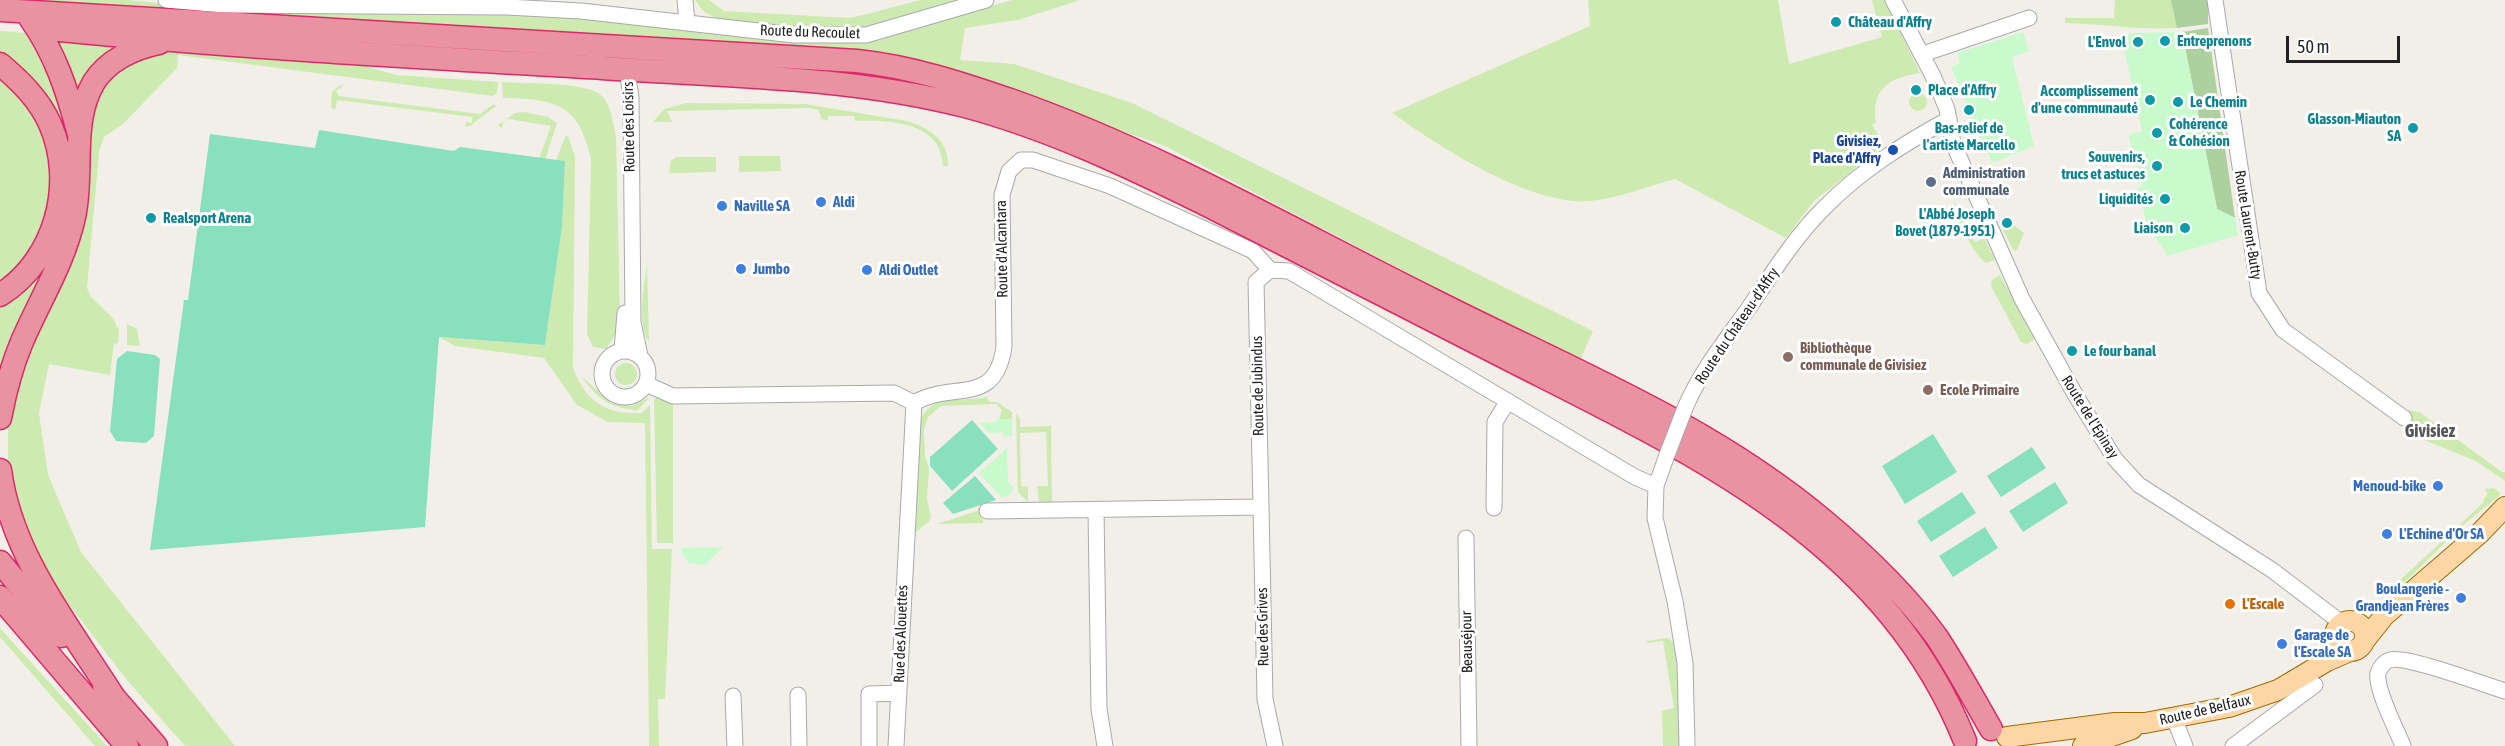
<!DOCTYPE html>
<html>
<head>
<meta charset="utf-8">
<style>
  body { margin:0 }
  #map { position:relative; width:2505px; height:746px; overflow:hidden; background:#f2efe9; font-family:"Asap Condensed",sans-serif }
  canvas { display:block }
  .scale { position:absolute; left:2286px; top:36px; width:114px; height:27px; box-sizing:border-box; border:3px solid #222; border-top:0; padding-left:8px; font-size:18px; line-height:21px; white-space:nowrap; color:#222; -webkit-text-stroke:4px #fff; paint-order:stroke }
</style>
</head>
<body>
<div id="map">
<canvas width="2505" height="746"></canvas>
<div class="scale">50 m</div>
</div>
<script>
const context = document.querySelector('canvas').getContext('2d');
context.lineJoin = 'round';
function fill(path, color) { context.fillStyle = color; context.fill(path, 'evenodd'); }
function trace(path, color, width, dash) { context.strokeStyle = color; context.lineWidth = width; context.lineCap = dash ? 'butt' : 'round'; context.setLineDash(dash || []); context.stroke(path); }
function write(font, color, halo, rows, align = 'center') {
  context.font = font + ' "Asap Condensed",sans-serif'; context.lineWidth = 6; context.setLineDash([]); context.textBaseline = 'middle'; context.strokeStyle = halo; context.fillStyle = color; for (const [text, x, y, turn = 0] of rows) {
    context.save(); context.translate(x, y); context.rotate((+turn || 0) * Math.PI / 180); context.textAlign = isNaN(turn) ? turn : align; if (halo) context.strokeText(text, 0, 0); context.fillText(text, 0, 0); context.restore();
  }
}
fill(new Path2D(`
  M 0,0 L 128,0 L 222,9 L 452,8 L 867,40 L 911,30 L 1012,0 L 1080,0 L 1018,20 L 965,28 L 960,60 L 1014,64 L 1132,103 L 1593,331 L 1579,363 L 1165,146 L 908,57 L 808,47 Z
  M 695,0 L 709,0 L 724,11 L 851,18 L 921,0 L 968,0 L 911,18 L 864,28 L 795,28 L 720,20 L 704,12 Z
  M 1588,0 L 1778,0 L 1789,64 L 1882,37 L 1872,0 L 1885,0 L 1920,73 C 1890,78 1871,87 1876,122 L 1872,125 L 1881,140 L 1873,145 L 1877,151 L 1814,201 L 1786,238 L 1675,179 C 1649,186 1616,199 1590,201 C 1530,206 1440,147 1392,113 L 1590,26 Z
  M 2115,0 L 2179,0 L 2182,14 L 2177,28 C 2139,30 2103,24 2065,23 L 2065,18 L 2114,18 Z
  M 0,31 L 29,33 L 37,39 L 71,136 L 59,242 L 0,381 L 0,301 L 40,266 L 61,137 L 0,57 Z
  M 51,40 L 127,45 L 77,99 Z
  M 171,48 L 344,60 L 396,75 L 498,82 L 497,93 L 493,96 L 178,55 L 177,68 L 123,124 L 104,137 L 99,152 L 87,288 L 91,297 L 112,317 L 119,330 L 118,343 L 114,344 L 110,375 L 49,364 L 39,413 L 48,475 L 81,552 L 235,746 L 185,746 L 126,679 L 52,582 L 22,527 L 8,474 L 8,424 L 19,369 L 90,125 C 100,66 117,63 171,48 Z
  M 0,75 C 47,120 66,179 35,239 C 32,246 29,254 24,260 C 18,268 8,275 0,282 Z
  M 502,82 C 524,84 589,81 603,97 C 612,108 613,124 616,137 L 620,317 L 617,332 L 606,349 L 593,347 L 587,334 L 591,159 C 579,103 554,99 503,98 Z
  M 340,85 L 343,86 L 336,91 L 339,96 L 480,114 L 494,104 L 496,106 L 470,126 L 465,127 L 466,122 L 472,123 L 472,117 L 337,100 L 335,110 L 331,107 L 332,92 Z
  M1909 102a9 9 0 1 1 18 0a9 9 0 1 1-18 0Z
  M 686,103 L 805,104 L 907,121 C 929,128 949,140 948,166 L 943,166 C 941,121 889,120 855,121 L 854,116 L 828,116 L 828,121 L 822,119 L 818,110 L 810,108 L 667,111 L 672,122 L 653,122 L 664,109 Z
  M 524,112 L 548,117 L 557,123 L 544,163 L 538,161 L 551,126 L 508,119 L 503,122 L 502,129 L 498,125 L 515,113 Z
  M 568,135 L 575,157 L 573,367 C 584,401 607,415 642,413 L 650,405 L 652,549 L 672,549 L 665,699 L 658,699 L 659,746 L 649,746 L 645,423 L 608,422 L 577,405 L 544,358 L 455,346 L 439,337 L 545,345 L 562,227 L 565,161 L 556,160 L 565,137 Z
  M 739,156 L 780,156 L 781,171 L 739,172 Z
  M 677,157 L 716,157 L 716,172 L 669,173 L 671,160 Z
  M 1954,202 L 1975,242 L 1984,238 L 1995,260 L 1986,263 C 1974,256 1953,213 1954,202 Z
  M 2004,218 L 2024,233 L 2017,250 L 2014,251 L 2003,230 Z
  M 647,264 L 649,342 C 637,326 644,283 647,264 Z
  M 2000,275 L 2035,339 L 2027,344 L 2021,342 L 1991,286 L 1992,280 Z
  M 127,324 L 137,329 L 140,346 L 127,345 Z
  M615 374a11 11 0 1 1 22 0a11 11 0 1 1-22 0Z
  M 581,376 L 612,403 L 632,406 L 650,397 L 638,410 C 610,409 597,398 581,376 Z
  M 658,396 L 673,401 L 673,543 L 657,543 L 654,400 Z
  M 987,397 L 989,402 L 997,402 L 1012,412 L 1012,419 L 999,419 L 1002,410 L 996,404 L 941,406 L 928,417 L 924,429 L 925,456 L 929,468 L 927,499 L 931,517 L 929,522 L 913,534 L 919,424 C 930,391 961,403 987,397 Z
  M 2410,410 L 2421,413 L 2502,472 L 2505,472 L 2505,481 L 2476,461 L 2422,439 L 2405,427 L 2412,416 L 2406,411 Z
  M 1016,414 L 1020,418 L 1020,427 L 1051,426 L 1052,502 L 1039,503 L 1037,486 L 1048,486 L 1046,432 L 1020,433 L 1021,486 L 1028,487 L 1028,502 L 1018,492 Z
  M 2494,488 L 2500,493 L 2499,496 L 2462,526 L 2400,587 L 2397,583 L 2484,502 L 2483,500 L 2488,494 L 2484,489 Z
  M 983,509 L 983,523 L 937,524 Z
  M 0,628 L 107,746 L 95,746 L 0,637 Z
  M 1667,638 L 1676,644 L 1680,746 L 1663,746 L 1662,711 L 1674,708 L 1663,641 L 1647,643 L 1647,641 Z`), '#cdebb0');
fill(new Path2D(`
  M 2171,0 L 2208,0 L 2208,24 L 2177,28 Z
  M 2208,28 L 2235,218 L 2217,209 L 2182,32 Z`), '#add19e');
fill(new Path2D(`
  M 2023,32 L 2029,51 L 2012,57 L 2034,146 L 1992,163 L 1951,67 L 1960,63 L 1957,53 Z
  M 2182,32 L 2217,209 L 2235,218 L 2238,235 L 2168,256 L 2148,227 L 2137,188 L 2143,186 L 2128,135 L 2142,131 L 2122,39 L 2130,33 Z
  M 999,419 L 1012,419 L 1012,436 L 1004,437 L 1003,432 L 989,433 L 979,423 L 996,422 Z
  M 1007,448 L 1008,482 L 1013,487 L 1011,494 L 1002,498 L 979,473 Z
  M 723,547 L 704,565 L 688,563 L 680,548 Z`), '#c8facc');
fill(new Path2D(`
  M 319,130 L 454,151 L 460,147 L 565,161 L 562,227 L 545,345 L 439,337 L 425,527 L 150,550 L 184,300 L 188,300 L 210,134 L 315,148 Z
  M 127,351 L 155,355 L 160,359 L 154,436 L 146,443 L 116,441 L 110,431 L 117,359 Z
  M 972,420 L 998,449 L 952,491 L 930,466 L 930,457 Z
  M 1933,434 L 1957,472 L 1905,504 L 1882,466 Z
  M 2032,447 L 2046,468 L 2001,497 L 1987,476 Z
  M 975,476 L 996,500 L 953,514 L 943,503 Z
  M 2055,482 L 2068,503 L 2023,532 L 2009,511 Z
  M 1962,492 L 1976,513 L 1931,542 L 1917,521 Z
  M 1985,527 L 1998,548 L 1953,577 L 1939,556 Z`), '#88e0be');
const minor = new Path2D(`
  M 166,0 L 223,5 L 507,7 L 581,11 L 794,35 L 866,35 L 986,0
  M 685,0 L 687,23
  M 1893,0 L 1933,76 L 1947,109 L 1953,143 L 2022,299 L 2076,396 L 2115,459 L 2139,485 L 2272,570 L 2343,624
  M 2215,0 L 2259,293 L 2283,330 L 2404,418
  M 1923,54 L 2029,18
  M 627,70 L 631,97 L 633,322 L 640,356
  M 622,350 L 625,313
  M602 374a23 23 0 1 1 46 0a23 23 0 1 1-46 0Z
  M 646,384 L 673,396 L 894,393 L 914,403
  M 1685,408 C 1700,373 1724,342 1746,312 C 1770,277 1793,239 1823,209 C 1860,171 1903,144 1949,119
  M 1667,455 L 1656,486 L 1655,518 L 1675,601 L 1685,663 L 1687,746
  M 1261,507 L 1265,699 L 1275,746
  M 1494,508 L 1495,422 L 1508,401
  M 987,511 L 1261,507 L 1256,282 L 1270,270 L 1289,271 L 1635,477 L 1656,486
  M 1096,511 L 1099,709 L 1105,746
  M 1466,538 L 1469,746
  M 798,695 L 799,746
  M 733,696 L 735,746
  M 2174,718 L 2185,746
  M 869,746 L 869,694 L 899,693
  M 896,746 L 914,403 C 953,380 996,408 1004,346 L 1002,195 L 1009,171 L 1021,160 L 1033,160 L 1110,186 L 1253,251 L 1270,270
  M 2233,746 L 2315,685
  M 2403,746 C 2397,730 2375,689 2378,673 C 2380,667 2385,661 2390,660 C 2406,655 2485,685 2505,691`);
const major = new Path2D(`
  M2335 636a15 15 0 1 1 30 0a15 15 0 1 1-30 0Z
  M 2365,640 L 2384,616 L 2479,534 L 2505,507
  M 2007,737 L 2115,723 L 2145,723 L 2229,707 L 2278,690 L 2327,661 L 2350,651
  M 2083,746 L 2132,729`);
const highway = new Path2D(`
  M 0,10 L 857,61 C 912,67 961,83 1013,101 C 1160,153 1296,232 1435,301 C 1567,368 1709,424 1823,520 C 1865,555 1904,592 1936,636 C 1956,666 1973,698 1991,729
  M 30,18 C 55,53 67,90 78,131
  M 40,28 C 227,47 415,57 602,68 C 722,76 848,76 965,106 C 1051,129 1130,167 1209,206 C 1310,258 1412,310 1514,362 C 1695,454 1884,540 1965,741
  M 0,64 C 20,81 39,99 50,124 C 76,183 56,260 0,295
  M 0,418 C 5,392 11,368 21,344 C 39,301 64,263 74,217 C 84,173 70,122 94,82 C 108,60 134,48 159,43
  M 0,470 C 11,555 69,626 113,696
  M 0,562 L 61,636
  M 0,597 L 127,746
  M 104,686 L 156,746`);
trace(minor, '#a9a9a9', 17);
trace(major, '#a06b00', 22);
trace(highway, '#dc2a67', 25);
trace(minor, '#fff', 15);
trace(major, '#fcd6a4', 20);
trace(highway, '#e892a2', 22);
const minorBridge = new Path2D(`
  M 1667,455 L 1685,408`);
trace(minorBridge, '#a9a9a9', 17, []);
trace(minorBridge, '#fff', 15);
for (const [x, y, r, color] of [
  [1836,22,6,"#0f9aa8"],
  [2165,41,6,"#0f9aa8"],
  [2138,42,6,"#0f9aa8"],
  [1916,90,6,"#0f9aa8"],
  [2150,100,6,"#0f9aa8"],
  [2178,102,6,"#0f9aa8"],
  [1969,110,6,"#0f9aa8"],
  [2413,128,6,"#0f9aa8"],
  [2157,133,6,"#0f9aa8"],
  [1893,150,6,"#1a4fb4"],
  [2157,166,6,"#0f9aa8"],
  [1931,182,6,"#5c6f8a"],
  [2165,199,6,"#0f9aa8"],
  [821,202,6,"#3f7fe0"],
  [722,206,6,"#3f7fe0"],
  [151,218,6,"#0f9aa8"],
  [2007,223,6,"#0f9aa8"],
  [2185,228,6,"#0f9aa8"],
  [741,269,6,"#3f7fe0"],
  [867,270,6,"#3f7fe0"],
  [2072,351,6,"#0f9aa8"],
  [1788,357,6,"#8d6e63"],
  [1928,390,6,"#8d6e63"],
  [2438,486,6,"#3f7fe0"],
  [2387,534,6,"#3f7fe0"],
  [2461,598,6,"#3f7fe0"],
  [2230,604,6,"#e8710a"],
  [2282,644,6,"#3f7fe0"]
]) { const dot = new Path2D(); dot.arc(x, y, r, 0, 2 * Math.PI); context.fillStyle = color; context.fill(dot); trace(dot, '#fff', 2); }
write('bold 15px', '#0d838f', '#fff', [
  ["Château d'Affry",1848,22],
  ["Entreprenons",2177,41],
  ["L'Envol",2126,42,"right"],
  ["Place d'Affry",1928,90],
  ["Accomplissement",2138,91,"right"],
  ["d'une communauté",2138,108,"right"],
  ["Le Chemin",2190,102],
  ["Glasson-Miauton",2401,119,"right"],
  ["SA",2401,136,"right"],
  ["Cohérence",2169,124],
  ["& Cohésion",2169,141],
  ["Bas-relief de",1969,128,"center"],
  ["l'artiste Marcello",1969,145,"center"],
  ["Souvenirs,",2145,157,"right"],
  ["trucs et astuces",2145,174,"right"],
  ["Liquidités",2153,199,"right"],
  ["L'Abbé Joseph",1995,214,"right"],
  ["Bovet (1879-1951)",1995,231,"right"],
  ["Realsport Arena",163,218],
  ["Liaison",2173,228,"right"],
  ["Le four banal",2084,351]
], 'left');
write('15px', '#222', '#fff', [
  ["Route du Recoulet",810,32,2],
  ["Route des Loisirs",629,127,-91],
  ["Route Laurent-Butty",2248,225,81],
  ["Route d'Alcantara",1002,249,-91],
  ["Route du Château-d'Affry",1737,326,-56],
  ["Route de Jubindus",1258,386,-91],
  ["Route de l'Epinay",2090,417,58],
  ["Rue des Grives",1263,627,-91],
  ["Rue des Alouettes",901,634,-88],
  ["Beauséjour",1467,642,-91],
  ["Route de Belfaux",2205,710,-13]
]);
write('bold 15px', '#164399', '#fff', [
  ["Givisiez,",1881,141],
  ["Place d'Affry",1881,158]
], 'right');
write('bold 15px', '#4e5e75', '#fff', [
  ["Administration",1943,173],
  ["communale",1943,190]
], 'left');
write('bold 15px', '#366cbe', '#fff', [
  ["Aldi",833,202],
  ["Naville SA",734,206],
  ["Jumbo",753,269],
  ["Aldi Outlet",879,270],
  ["Menoud-bike",2426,486,"right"],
  ["L'Echine d'Or SA",2399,534],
  ["Boulangerie -",2449,589,"right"],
  ["Grandjean Frères",2449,606,"right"],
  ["Garage de",2294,635],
  ["l'Escale SA",2294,652]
], 'left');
write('bold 15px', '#785e54', '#fff', [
  ["Bibliothèque",1800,348],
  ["communale de Givisiez",1800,365],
  ["Ecole Primaire",1940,390]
], 'left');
write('bold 15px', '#c56008', '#fff', [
  ["L'Escale",2242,604]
], 'left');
write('bold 18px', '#555', '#fff', [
  ["Givisiez",2430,431]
]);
</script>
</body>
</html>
